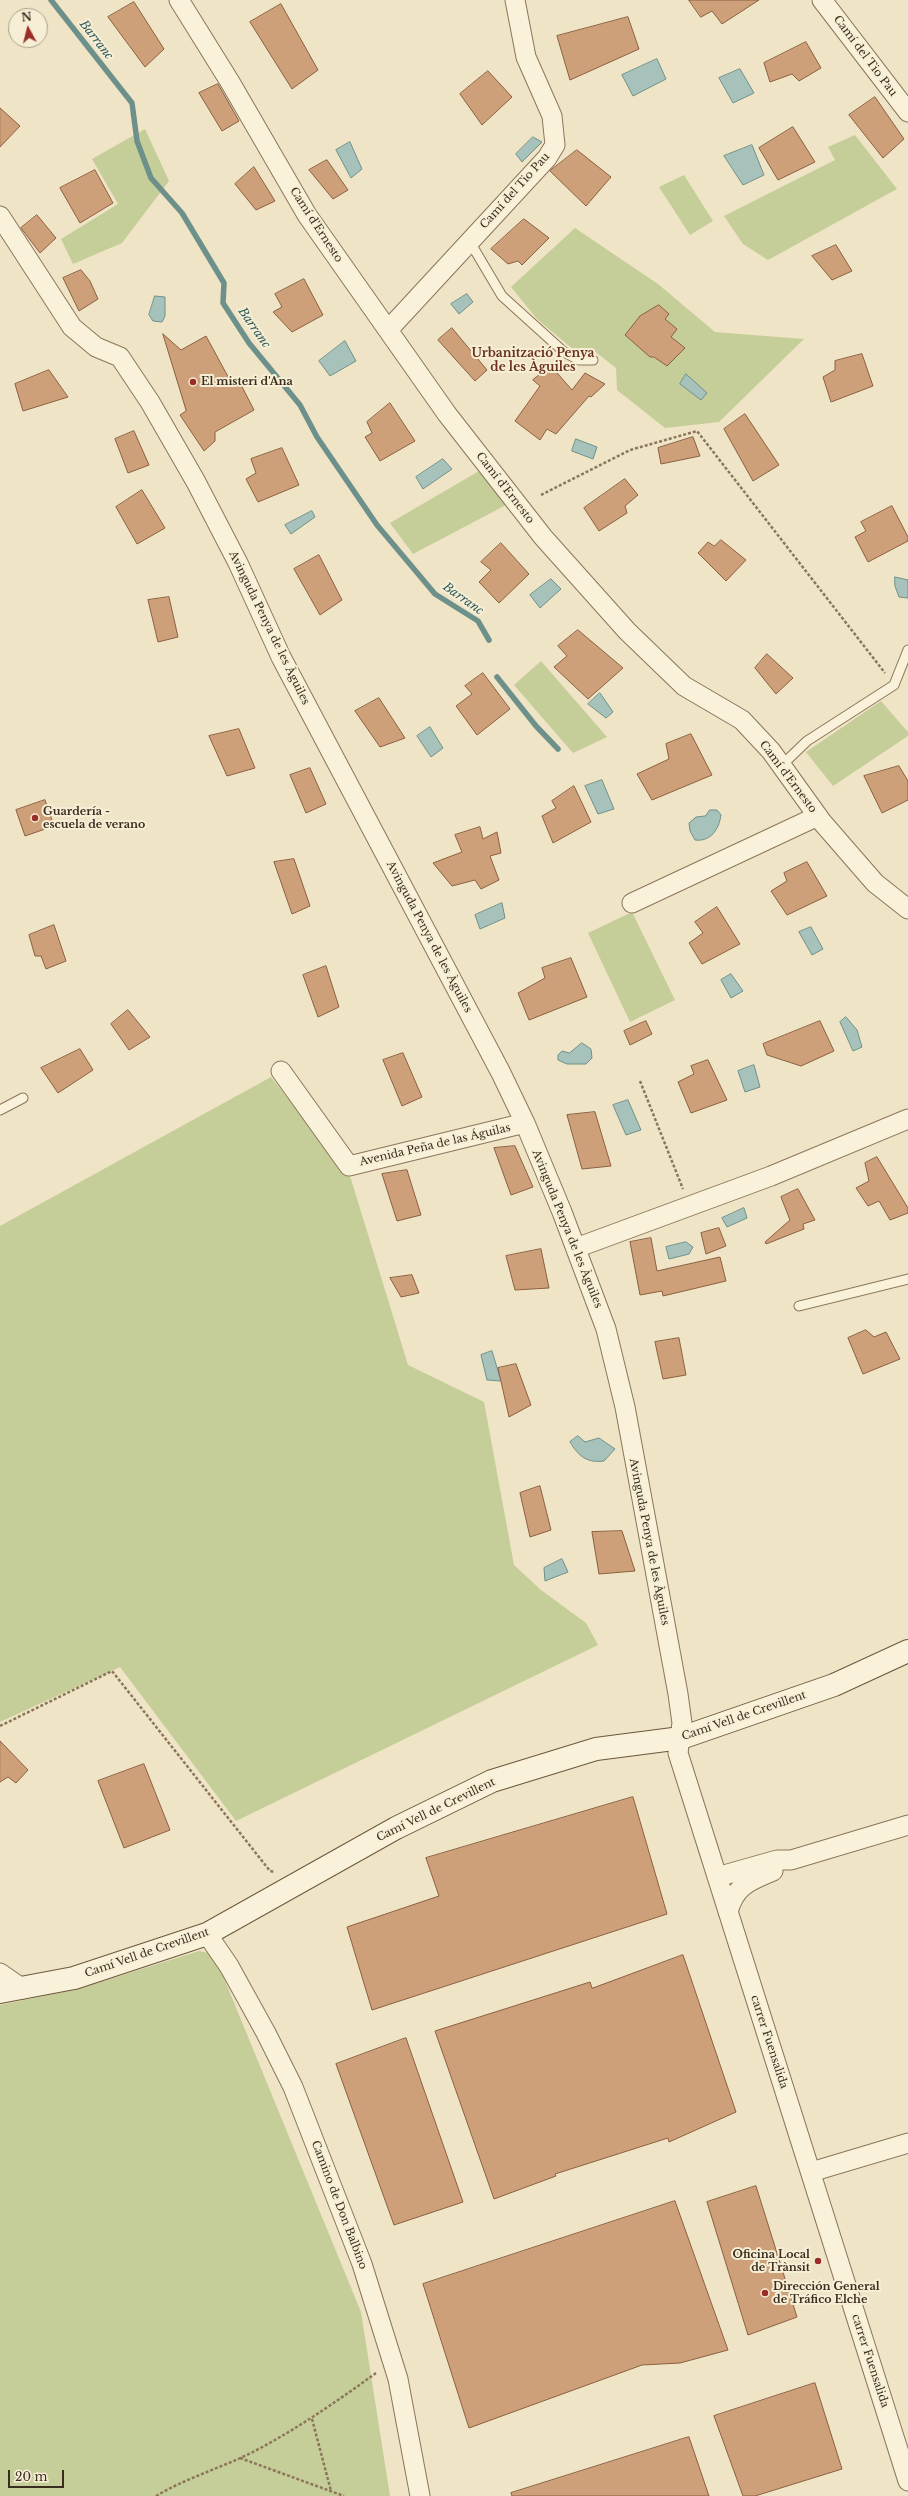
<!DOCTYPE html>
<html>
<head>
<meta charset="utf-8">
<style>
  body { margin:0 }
  #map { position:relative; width:908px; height:2496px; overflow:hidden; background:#efe4c5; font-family:"Libre Baskerville",serif }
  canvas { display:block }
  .north { position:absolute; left:8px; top:8px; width:40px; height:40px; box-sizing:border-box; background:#f6eed5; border:1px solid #aba18c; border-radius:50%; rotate:353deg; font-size:11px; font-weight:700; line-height:16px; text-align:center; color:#3a2d1f }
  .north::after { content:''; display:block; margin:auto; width:14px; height:18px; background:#9b2d29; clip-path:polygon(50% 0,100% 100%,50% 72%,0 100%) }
  .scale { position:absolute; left:8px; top:2470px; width:56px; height:18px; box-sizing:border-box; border:2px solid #3a2d1f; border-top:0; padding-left:5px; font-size:12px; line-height:14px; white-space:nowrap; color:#3a2d1f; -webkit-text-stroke:3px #f6eed5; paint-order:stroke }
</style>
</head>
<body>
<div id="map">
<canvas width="908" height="2496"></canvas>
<div class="north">N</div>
<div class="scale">20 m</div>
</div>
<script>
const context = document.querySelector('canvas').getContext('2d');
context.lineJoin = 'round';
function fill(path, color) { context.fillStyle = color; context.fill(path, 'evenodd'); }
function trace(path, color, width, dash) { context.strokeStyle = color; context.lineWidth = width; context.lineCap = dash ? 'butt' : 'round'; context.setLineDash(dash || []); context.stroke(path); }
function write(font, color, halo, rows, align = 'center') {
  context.font = font + ' "Libre Baskerville",serif'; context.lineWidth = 4; context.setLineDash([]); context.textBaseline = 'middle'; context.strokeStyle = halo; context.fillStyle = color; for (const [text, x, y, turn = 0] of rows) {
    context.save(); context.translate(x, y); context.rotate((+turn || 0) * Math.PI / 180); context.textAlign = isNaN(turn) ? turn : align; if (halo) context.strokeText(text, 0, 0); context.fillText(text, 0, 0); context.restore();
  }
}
fill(new Path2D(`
  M 145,129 L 169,181 L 122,243 L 73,264 L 61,239 L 118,204 L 92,159 Z
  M 855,135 L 897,189 L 768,260 L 743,244 L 724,216 L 835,160 L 828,147 Z
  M 684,175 L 713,221 L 690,235 L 659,187 Z
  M 575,228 L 658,284 L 715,332 L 804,339 L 719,422 L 665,428 L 617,390 L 616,368 L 593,350 L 581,356 L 537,319 L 511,287 Z
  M 479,471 L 506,505 L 413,554 L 390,523 Z
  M 541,661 L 607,737 L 573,753 L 514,685 Z
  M 881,701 L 908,732 L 908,736 L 833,786 L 806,752 Z
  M 632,912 L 675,1000 L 630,1022 L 588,933 Z
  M 271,1077 L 351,1179 L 408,1365 L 484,1402 L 514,1565 L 541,1590 L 586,1623 L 598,1645 L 236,1821 L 120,1667 L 0,1722 L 0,1226 Z
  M 199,1951 L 214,1954 L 361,2312 L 390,2496 L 0,2496 L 0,2005 L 78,1989 Z`), '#c5ce99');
const water = new Path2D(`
  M 657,59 L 666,79 L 633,96 L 622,75 Z
  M 740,69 L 754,93 L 733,103 L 719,78 Z
  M 533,137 L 542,142 L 522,162 L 516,154 Z
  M 350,142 L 362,169 L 351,178 L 336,150 Z
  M 752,145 L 764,175 L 743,185 L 724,156 Z
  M 467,294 L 473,302 L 459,314 L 451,304 Z
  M 155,296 L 165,297 L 165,316 L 162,322 L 153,321 L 149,315 Z
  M 345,341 L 356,361 L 330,376 L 319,361 Z
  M 686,374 L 707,393 L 701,400 L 680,384 Z
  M 576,439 L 597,447 L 593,459 L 572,451 Z
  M 443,459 L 452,469 L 423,489 L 416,477 Z
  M 312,511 L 315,517 L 291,534 L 285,525 Z
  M 895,577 L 908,580 L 908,598 L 899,597 L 895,586 Z
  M 551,579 L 561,589 L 540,608 L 530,595 Z
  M 600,693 L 613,712 L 606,718 L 588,704 Z
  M 430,727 L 443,748 L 431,757 L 417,736 Z
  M 602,780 L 614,809 L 598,814 L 585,786 Z
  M 710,810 L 717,810 L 721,815 C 719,829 711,842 695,840 L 690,831 L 689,823 L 696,817 L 705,816 Z
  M 502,903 L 505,918 L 480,929 L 475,915 Z
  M 811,927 L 823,949 L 812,955 L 799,932 Z
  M 731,974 L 743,991 L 731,998 L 721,980 Z
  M 846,1017 L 857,1030 L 862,1047 L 853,1051 L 840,1022 Z
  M 582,1043 L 591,1049 L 592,1058 L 586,1064 L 567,1064 L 558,1060 L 558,1055 L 562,1051 L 569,1053 Z
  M 754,1065 L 760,1087 L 745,1092 L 738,1071 Z
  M 628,1100 L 641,1130 L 626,1135 L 613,1105 Z
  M 744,1208 L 747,1218 L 727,1227 L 722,1218 Z
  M 686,1242 L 693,1247 L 689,1254 L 669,1259 L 666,1247 Z
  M 492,1351 L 501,1381 L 487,1380 L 481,1355 Z
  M 578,1436 L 585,1442 L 599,1438 L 615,1449 L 604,1461 C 587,1463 579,1457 570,1442 Z
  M 562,1559 L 568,1572 L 545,1581 L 544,1568 Z`);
fill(water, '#a7c2bb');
trace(water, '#6d918a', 1);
trace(new Path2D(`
  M 51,0 L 132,103 L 137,141 L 151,178 L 182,213 L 224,283 L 223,303 L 249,343 L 300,405 L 317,437 L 377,525 L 435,594 L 478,621 L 489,640
  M 497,677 L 536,726 L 558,749`), '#6d918a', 5.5);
const building = new Path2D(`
  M 689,0 L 759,0 L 722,24 L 712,11 L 701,17 Z
  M 134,2 L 164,49 L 145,67 L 108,17 Z
  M 281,4 L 318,70 L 292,89 L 250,22 Z
  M 628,17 L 639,49 L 570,80 L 557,36 Z
  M 806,42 L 821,68 L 799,81 L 792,74 L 770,82 L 764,63 Z
  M 488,71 L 512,97 L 482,125 L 460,94 Z
  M 218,84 L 239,121 L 222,131 L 199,93 Z
  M 875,97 L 904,139 L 883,158 L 849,115 Z
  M 0,108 L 20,126 L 0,147 Z
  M 793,127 L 815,162 L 778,180 L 759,148 Z
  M 577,150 L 611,177 L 586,206 L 550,171 Z
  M 327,160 L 348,190 L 333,199 L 309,170 Z
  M 254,167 L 275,201 L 256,210 L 235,184 Z
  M 95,170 L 113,203 L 80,223 L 60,188 Z
  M 37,215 L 56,238 L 40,253 L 21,228 Z
  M 524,219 L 549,238 L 522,265 L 518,261 L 508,264 L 491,249 Z
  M 836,245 L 852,271 L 832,280 L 812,256 Z
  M 81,270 L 90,281 L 98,299 L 79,311 L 63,278 Z
  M 304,279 L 323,315 L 292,332 L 273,312 L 282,307 L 275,294 Z
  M 659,305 L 669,314 L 665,319 L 677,329 L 671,337 L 685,348 L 667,366 L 654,357 L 650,357 L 625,335 L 640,316 Z
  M 452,328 L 487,370 L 475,381 L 438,340 Z
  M 163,334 L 181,350 L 206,336 L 232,384 L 238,379 L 254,410 L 215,432 L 215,441 L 204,451 L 180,415 L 186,411 Z
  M 862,354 L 873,386 L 831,402 L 823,377 L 835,370 L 835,361 Z
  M 551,366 L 572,390 L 585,373 L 605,384 L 591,397 L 589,396 L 556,434 L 547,429 L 540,440 L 515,421 L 540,386 L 533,380 Z
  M 49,370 L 68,397 L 23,411 L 15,384 Z
  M 390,403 L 415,441 L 380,461 L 365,437 L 372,433 L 367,422 Z
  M 745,414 L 779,465 L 753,481 L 724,429 Z
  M 134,431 L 149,465 L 128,473 L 115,439 Z
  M 693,437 L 700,456 L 661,464 L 658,448 Z
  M 282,448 L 299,485 L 258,502 L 246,479 L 256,473 L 251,459 Z
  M 625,479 L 638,495 L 625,506 L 627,513 L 599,531 L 584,508 Z
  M 142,490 L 165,528 L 137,544 L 116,507 Z
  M 892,506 L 908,537 L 908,541 L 868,562 L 855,537 L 866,531 L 861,522 Z
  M 721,540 L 746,560 L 726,581 L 698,553 L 708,542 L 714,546 Z
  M 501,543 L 529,574 L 499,603 L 479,582 L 491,570 L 481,562 Z
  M 319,555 L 342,600 L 320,615 L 294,569 Z
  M 169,597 L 178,637 L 158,642 L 148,600 Z
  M 578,630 L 623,668 L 588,699 L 554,667 L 567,656 L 558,646 Z
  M 767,654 L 793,678 L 776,694 L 755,668 Z
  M 483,673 L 510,709 L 477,735 L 456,706 L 472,694 L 465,686 Z
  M 379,698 L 405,738 L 380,747 L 355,711 Z
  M 239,729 L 255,768 L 227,776 L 209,736 Z
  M 691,734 L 712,775 L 652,800 L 637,774 L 669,759 L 666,744 Z
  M 899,766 L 908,781 L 908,800 L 882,813 L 864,776 Z
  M 310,768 L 326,804 L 306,813 L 290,775 Z
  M 574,786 L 591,822 L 553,843 L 542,816 L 556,808 L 552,801 Z
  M 45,800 L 54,826 L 25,836 L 16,810 Z
  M 480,827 L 483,839 L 497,832 L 501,853 L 490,856 L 499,880 L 481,889 L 475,880 L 452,886 L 433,863 L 462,852 L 455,835 Z
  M 294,859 L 310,906 L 292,914 L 274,862 Z
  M 807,862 L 827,896 L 787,915 L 771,891 L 787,881 L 784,873 Z
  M 717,907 L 740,944 L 702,964 L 689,943 L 703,933 L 695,922 Z
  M 54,925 L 66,961 L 46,969 L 41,956 L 35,956 L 29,935 Z
  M 571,958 L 587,997 L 529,1020 L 518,993 L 545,978 L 542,968 Z
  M 326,966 L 339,1007 L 318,1017 L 303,975 Z
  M 128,1010 L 150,1037 L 129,1050 L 111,1024 Z
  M 646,1021 L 652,1034 L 630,1045 L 624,1031 Z
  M 820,1021 L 834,1051 L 801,1066 L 767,1055 L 763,1044 Z
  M 80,1049 L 93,1070 L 58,1093 L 41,1068 Z
  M 403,1053 L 422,1097 L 402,1106 L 383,1060 Z
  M 708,1060 L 727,1100 L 691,1113 L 678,1082 L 694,1074 L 691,1066 Z
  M 595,1112 L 611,1166 L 582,1169 L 567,1115 Z
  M 515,1146 L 533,1187 L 511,1195 L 494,1148 Z
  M 877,1157 L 908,1208 L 908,1213 L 890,1220 L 879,1201 L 868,1206 L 856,1188 L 869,1181 L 865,1163 Z
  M 407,1170 L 421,1215 L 397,1221 L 382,1174 Z
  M 798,1189 L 815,1220 L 803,1224 L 804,1229 L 766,1244 L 765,1242 L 790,1220 L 781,1197 Z
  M 719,1228 L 726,1246 L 706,1254 L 701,1233 Z
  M 651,1238 L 657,1271 L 720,1257 L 726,1281 L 663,1296 L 662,1291 L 640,1295 L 630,1242 Z
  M 541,1249 L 549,1288 L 515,1290 L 506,1256 Z
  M 412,1275 L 419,1293 L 401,1297 L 390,1278 Z
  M 866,1330 L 874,1337 L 886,1332 L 900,1359 L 863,1374 L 848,1338 Z
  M 679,1338 L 686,1375 L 663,1379 L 655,1342 Z
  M 516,1364 L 531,1405 L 509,1417 L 498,1368 Z
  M 540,1486 L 551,1530 L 530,1537 L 520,1493 Z
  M 622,1531 L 635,1571 L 599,1574 L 592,1532 Z
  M 0,1741 L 28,1770 L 16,1783 L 8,1777 L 0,1782 Z
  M 144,1764 L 170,1830 L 124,1848 L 98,1781 Z
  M 633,1797 L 667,1914 L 372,2010 L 347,1927 L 439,1896 L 426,1858 Z
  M 683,1955 L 736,2112 L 669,2142 L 668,2138 L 555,2174 L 556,2176 L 494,2199 L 435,2031 L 590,1982 L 592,1988 Z
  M 406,2038 L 463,2202 L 394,2225 L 336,2064 Z
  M 756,2186 L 797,2317 L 748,2335 L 707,2202 Z
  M 675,2201 L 728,2350 L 680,2363 L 642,2365 L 469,2428 L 423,2284 Z
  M 815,2383 L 842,2469 L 755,2496 L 743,2496 L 714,2416 Z
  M 689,2437 L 709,2496 L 512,2496 L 511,2493 Z`);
fill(building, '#cea07a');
trace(building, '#8a6040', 1);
const lane = new Path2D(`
  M 470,242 L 502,296 L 564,352 L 579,360 L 593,360
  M 781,766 L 807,741 L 894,685 L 908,650
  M 0,1110 L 23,1098
  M 799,1306 L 908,1279`);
const street = new Path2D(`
  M 179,0 L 230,82 L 307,215 L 447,414 L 543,537 L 627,631 L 684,686 L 742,720 L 771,751 L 822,822 L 875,883 L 908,909
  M 822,0 L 908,112
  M 0,216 L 72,327 L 96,347 L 120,357 L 150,402 L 196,482 L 238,563 L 281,657 L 501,1073 L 525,1123 L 562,1212 L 606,1329 L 625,1407 L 678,1694 L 682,1723 L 678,1753 L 908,2481
  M 388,330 L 547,158 L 555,145 L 552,116 L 526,57 L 515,0
  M 632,903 L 818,816
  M 281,1071 L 349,1166 L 525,1123
  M 576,1248 L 771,1176 L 908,1119
  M 717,1877 L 777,1860 L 791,1860 L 908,1825
  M 728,1912 C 735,1885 750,1881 773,1871
  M 207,1934 L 229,1966 L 266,2033 L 293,2087 L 362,2264 L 398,2379 L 420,2496
  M 0,1973 L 23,1989
  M 811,2172 L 908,2143`);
const secondary = new Path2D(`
  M 0,1992 L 74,1978 L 207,1934 L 396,1828 L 492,1781 L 596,1749 L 681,1738 L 834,1685 L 908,1651`);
trace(lane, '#8b765b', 11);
trace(street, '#8b765b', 21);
trace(secondary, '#6c573e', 24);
trace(new Path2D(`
  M 541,495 L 630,450 L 697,431 L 885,673
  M 640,1081 L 683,1189
  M 0,1726 L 112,1671 L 270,1871 L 275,1872
  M 312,2419 L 331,2491
  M 240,2458 L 344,2496
  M 156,2496 C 186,2478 221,2468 253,2452 C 297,2429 336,2402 376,2373`), '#8b765b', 2.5, [3, 2]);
trace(lane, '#f9f1d9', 9);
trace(street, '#f9f1d9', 19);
trace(secondary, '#f9f1d9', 22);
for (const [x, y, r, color] of [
  [193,382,4,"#9b2d29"],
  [35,818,4,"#9b2d29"],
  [818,2261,4,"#9b2d29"],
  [765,2293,4,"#9b2d29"]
]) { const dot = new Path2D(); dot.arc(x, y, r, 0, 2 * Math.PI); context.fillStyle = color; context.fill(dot); trace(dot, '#f6eed5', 1.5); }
write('11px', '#3a2d1f', '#f6eed5', [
  ["Camí del Tio Pau",865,56,53],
  ["Camí del Tio Pau",515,191,-48],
  ["Camí d'Ernesto",316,225,57],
  ["Camí d'Ernesto",505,488,52],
  ["Avinguda Penya de les Àguiles",269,628,64],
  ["Camí d'Ernesto",788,777,53],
  ["Avinguda Penya de les Àguiles",429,937,62],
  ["Avenida Peña de las Águilas",435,1145,-13],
  ["Avinguda Penya de les Àguiles",567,1229,68],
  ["Avinguda Penya de les Àguiles",649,1542,79],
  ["Camí Vell de Crevillent",744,1716,-19],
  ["Camí Vell de Crevillent",436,1810,-26],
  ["Camí Vell de Crevillent",147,1953,-19],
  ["carrer Fuensalida",769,2042,72],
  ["Camino de Don Balbino",339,2205,69],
  ["carrer Fuensalida",870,2361,72]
]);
write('bold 11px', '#3a2d1f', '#f6eed5', [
  ["El misteri d'Ana",201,382],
  ["Guardería -",43,812],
  ["escuela de verano",43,825],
  ["Oficina Local",810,2255,"right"],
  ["de Trànsit",810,2268,"right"],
  ["Dirección General",773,2287],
  ["de Tráfico Elche",773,2300]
], 'left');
write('italic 12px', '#2e5a59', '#f6eed5', [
  ["Barranc",96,40,52],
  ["Barranc",254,328,55],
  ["Barranc",463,599,35]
]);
write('bold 12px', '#68301d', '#f6eed5', [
  ["Urbanització Penya",533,354],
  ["de les Àguiles",533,368]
]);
</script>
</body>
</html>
